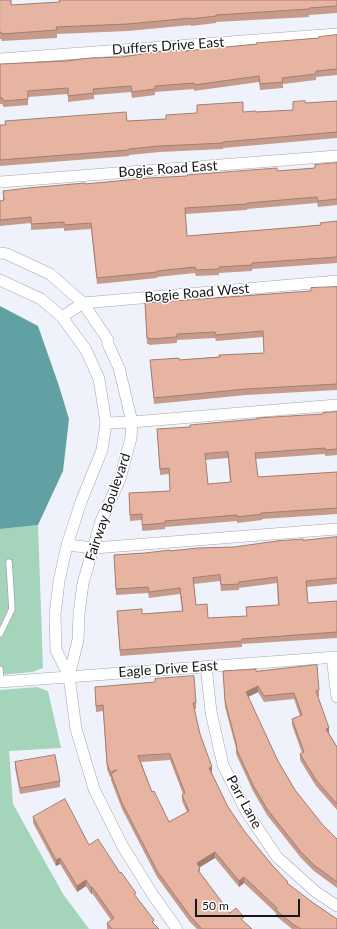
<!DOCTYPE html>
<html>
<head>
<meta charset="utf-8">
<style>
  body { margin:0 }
  #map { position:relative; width:337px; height:929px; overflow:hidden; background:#eff2fb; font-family:Lato,sans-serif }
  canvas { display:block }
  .scale { position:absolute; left:195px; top:899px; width:105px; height:18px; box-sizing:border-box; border:2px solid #16171a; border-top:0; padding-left:5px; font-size:12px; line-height:14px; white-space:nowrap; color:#16171a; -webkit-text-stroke:3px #fff; paint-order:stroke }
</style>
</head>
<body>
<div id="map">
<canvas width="337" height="929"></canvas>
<div class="scale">50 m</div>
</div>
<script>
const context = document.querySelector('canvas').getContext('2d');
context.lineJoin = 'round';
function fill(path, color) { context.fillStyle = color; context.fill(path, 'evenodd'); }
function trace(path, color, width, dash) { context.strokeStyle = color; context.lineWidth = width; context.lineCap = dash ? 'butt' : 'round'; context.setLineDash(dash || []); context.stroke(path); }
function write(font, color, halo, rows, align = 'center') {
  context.font = font + ' Lato,sans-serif'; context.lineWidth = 3; context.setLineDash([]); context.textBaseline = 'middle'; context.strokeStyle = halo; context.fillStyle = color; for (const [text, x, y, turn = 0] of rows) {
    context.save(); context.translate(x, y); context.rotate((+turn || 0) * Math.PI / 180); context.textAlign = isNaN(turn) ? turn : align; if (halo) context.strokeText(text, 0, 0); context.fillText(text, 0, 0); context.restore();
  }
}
fill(new Path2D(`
  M 38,525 L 43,668 L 32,672 L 0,675 L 0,529 Z
  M 37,687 L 48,691 L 61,748 L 9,751 L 13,804 L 63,894 L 89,929 L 0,929 L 0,690 Z`), '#a4d4b9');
fill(new Path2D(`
  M 0,306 L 38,326 L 59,386 L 69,419 L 63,471 L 38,525 L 0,529 Z`), '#61a0a3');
const service = new Path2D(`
  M 0,634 L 12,609 L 9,562
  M 0,669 L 1,682`);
const minor = new Path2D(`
  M 0,59 L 337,34
  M 0,182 L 337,156
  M 0,253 L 7,254 L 50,274 L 83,303 L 108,340 L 108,344 L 119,368 L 132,422 L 131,438 L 120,479 L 101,521 L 83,583 L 79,614 L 78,640 L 69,676
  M 0,280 L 41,299 L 62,317 L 86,350 L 99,379 L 106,423 L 102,450 L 81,502 L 67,545 L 59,581 L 55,615 L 56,650 L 69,676 L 76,729 L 94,789 L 122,845 L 153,895 L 177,929
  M 62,317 L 83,303 L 337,281
  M 106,423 L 132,422 L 337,405
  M 67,545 L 94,548 L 337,529
  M 332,657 L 337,697
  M 206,666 L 211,712 L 223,765 L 246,811 L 277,857 L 316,892 L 337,906
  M 0,682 L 337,657`);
trace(service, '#a3a6ae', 7);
trace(minor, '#a3a6ae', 12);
trace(service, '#fff', 5.5);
trace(minor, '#fff', 11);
fill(new Path2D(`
  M 0,0 L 11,5 L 59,2 L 59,0 L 337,0 L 337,13 L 309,15 L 309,17 L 216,22 L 216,23 L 191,26 L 191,25 L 128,31 L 57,34 L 57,38 L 2,41 L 1,39 L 0,39 Z
  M 337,35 L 337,75 L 316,77 L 316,80 L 283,84 L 283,88 L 260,90 L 259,82 L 194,91 L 194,89 L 155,92 L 155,95 L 132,98 L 131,92 L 94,95 L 94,99 L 68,102 L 68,94 L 28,97 L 28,105 L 4,107 L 2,104 L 0,104 L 0,64 L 122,57 L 319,38 Z
  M 337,101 L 337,138 L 223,148 L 223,149 L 160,152 L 129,155 L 129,156 L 0,166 L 0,125 L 127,121 L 166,119 L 197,113 L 197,105 L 243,112 L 256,112 L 293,110 L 293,102 L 305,103 Z
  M 337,163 L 337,205 L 318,207 L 317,203 L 247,209 L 247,210 L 185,214 L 187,236 L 287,228 L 320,225 L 337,221 L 337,263 L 252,269 L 252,271 L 219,273 L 219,275 L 196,276 L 195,273 L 157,277 L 157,278 L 97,284 L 91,229 L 64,231 L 64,228 L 31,230 L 31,223 L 0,226 L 0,201 L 3,200 L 3,191 L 277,171 L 315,168 Z
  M 337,287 L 337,390 L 246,395 L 154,404 L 150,360 L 179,360 L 264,353 L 263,337 L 216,341 L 215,338 L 177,340 L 177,343 L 149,345 L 149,344 L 147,344 L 145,303 L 311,291 Z
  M 337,412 L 337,455 L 325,456 L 325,454 L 255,459 L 258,477 L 337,472 L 337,514 L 262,519 L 262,520 L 237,523 L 237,521 L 165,527 L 165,529 L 142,531 L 142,520 L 130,521 L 129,493 L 170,491 L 169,474 L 160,475 L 157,429 L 190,427 L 323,414 ZM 228,458 L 230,482 L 208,484 L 205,460 Z
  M 337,537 L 337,584 L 307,587 L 308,603 L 337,601 L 337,638 L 242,644 L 242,647 L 120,656 L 117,611 L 142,614 L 182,611 L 180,594 L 149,598 L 148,593 L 116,595 L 114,555 L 234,547 ZM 220,581 L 221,591 L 239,590 L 239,588 L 277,583 L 278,605 L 246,607 L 247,616 L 208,618 L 196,605 L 194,584 Z
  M 223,671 L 256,671 L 319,690 L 319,696 L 318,697 L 329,734 L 337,747 L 337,810 L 316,786 L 300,760 L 300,754 L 302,753 L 292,725 L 292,719 L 300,716 L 294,699 L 264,702 L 258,692 L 248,697 L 278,761 L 295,790 L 322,824 L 337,839 L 337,888 L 314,871 L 301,858 L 267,815 L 253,791 L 236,754 L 236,748 L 225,707 Z
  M 95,687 L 196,703 L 196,709 L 194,709 L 200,734 L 212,773 L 228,807 L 245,832 L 288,884 L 337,929 L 292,929 L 276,916 L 276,913 L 244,883 L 239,887 L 215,858 L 200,867 L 200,873 L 230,913 L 244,922 L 252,929 L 197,929 L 190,922 L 157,877 L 122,809 L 111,780 L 111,777 L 110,777 L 107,769 L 103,711 L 96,712 ZM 170,760 L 183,794 L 182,795 L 182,801 L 187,812 L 169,822 L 152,792 L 141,762 Z
  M 15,762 L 60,781 L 60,787 L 20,794 L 15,768 Z
  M 33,817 L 89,845 L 120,873 L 154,924 L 159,929 L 107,929 L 107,923 L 111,920 L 92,893 L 91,894 L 86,886 L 77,892 L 60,864 L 56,866 L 33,823 Z`), '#c79b8b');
fill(new Path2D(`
  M 258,686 L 258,692 L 246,698 L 246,692 Z
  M 329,728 L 329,734 L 326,729 Z
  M 212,767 L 212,773 L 209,768 Z
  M 215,852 L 215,858 L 197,869 L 197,863 Z
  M 60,858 L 60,864 L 56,866 L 56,860 Z
  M 244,877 L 244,883 L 239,887 L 239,881 Z
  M 86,880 L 86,886 L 77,892 L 77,886 Z
  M 92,887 L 92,893 L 91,894 L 91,888 Z`), '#a27e71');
const building = new Path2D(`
  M 0,0 L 11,0 L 11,5 L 60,2 L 59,0 L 337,0 L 337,6 L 309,8 L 309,9 L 216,15 L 216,16 L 191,19 L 191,18 L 128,24 L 56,27 L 57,30 L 2,34 L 1,32 L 0,32 Z
  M 337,35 L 337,69 L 316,71 L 316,74 L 282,78 L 283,82 L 260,84 L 259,76 L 194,85 L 194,83 L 155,86 L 155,89 L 132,92 L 131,86 L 93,89 L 94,93 L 68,96 L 68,88 L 28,91 L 28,99 L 4,101 L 2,98 L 0,98 L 0,64 L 66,61 L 91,58 L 122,57 L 161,51 L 185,50 L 185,51 L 257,44 L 256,43 L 319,38 L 319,37 Z
  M 305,101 L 305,103 L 337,101 L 337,132 L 223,142 L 223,143 L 160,146 L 129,149 L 129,150 L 0,160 L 0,125 L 6,125 L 5,121 L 126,112 L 127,121 L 166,119 L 166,115 L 197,113 L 197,105 L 243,102 L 243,112 L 256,111 L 256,112 L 293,110 L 293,102 Z
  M 337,163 L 337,199 L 318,201 L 317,197 L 247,203 L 247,204 L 185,208 L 187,236 L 287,228 L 321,225 L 320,223 L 337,221 L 337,257 L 252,263 L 252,265 L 219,267 L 219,269 L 196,270 L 195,267 L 157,271 L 157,272 L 97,278 L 91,223 L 64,225 L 64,222 L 31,224 L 31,217 L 0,220 L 0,201 L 4,200 L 3,191 L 28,188 L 85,183 L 85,184 L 149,178 L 187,176 L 187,175 L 277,168 L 277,171 L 315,168 L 315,165 Z
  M 337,287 L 337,384 L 246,389 L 154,398 L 150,360 L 179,358 L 179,360 L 220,357 L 219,355 L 264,353 L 263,331 L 216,335 L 215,332 L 177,334 L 177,337 L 149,339 L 149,338 L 147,338 L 145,303 L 311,291 L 311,288 Z
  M 337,412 L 337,449 L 325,450 L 325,448 L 255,453 L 258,477 L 337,472 L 337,508 L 261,513 L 262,514 L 237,517 L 237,515 L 165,521 L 165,523 L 142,525 L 142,514 L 130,515 L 129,493 L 170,491 L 169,468 L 160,469 L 157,429 L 190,427 L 190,425 L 257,419 L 257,418 L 323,414 L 323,413 ZM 228,452 L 231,482 L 208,484 L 205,454 Z
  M 337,537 L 337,578 L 306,581 L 308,603 L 337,601 L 337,632 L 242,639 L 242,641 L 120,650 L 117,611 L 142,609 L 142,614 L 183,611 L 180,588 L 149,592 L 148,587 L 116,589 L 114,555 L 145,553 L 170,550 L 170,551 L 198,548 L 234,547 L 277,541 L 303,539 L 303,540 ZM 220,575 L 221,585 L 239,584 L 239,582 L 277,577 L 279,605 L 246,607 L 247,616 L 208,618 L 207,604 L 196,605 L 193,578 Z
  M 317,665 L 319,690 L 316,691 L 329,728 L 326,729 L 337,747 L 337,804 L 316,780 L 300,754 L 304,752 L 292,719 L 302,715 L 294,693 L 264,696 L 258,686 L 246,692 L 278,761 L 295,790 L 322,824 L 337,839 L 337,882 L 314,865 L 301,852 L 267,809 L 253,785 L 236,748 L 237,747 L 225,701 L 223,671 L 256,669 L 256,671 Z
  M 194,676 L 196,703 L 193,703 L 200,734 L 212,767 L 209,768 L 228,807 L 245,832 L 272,865 L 288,882 L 287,883 L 312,902 L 337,919 L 337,929 L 301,929 L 294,925 L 276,910 L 277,908 L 244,877 L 239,881 L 215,852 L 197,863 L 200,868 L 198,870 L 230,913 L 236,908 L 244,917 L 241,919 L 252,929 L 202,929 L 190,916 L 157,871 L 122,803 L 111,774 L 117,770 L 110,772 L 107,763 L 103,705 L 96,706 L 95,687 L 155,682 L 155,679 ZM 170,754 L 185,793 L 182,795 L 189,811 L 169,822 L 154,791 L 152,792 L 138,756 Z
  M 55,755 L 60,781 L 20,788 L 15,762 Z
  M 65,799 L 89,845 L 98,839 L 120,873 L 121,872 L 136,893 L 134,894 L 154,920 L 152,922 L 159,929 L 112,929 L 107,923 L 114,918 L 92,887 L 91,888 L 86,880 L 77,886 L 60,858 L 56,860 L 33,817 Z`);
fill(building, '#e7b4a2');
trace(building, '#a27e71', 1);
write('14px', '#16171a', '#fff', [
  ["Duffers Drive East",168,46,-4],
  ["Bogie Road East",168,169,-4],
  ["Bogie Road West",197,293,-5],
  ["Fairway Boulevard",108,507,-71],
  ["Eagle Drive East",168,669,-4],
  ["Parr Lane",244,802,61]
]);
</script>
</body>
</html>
